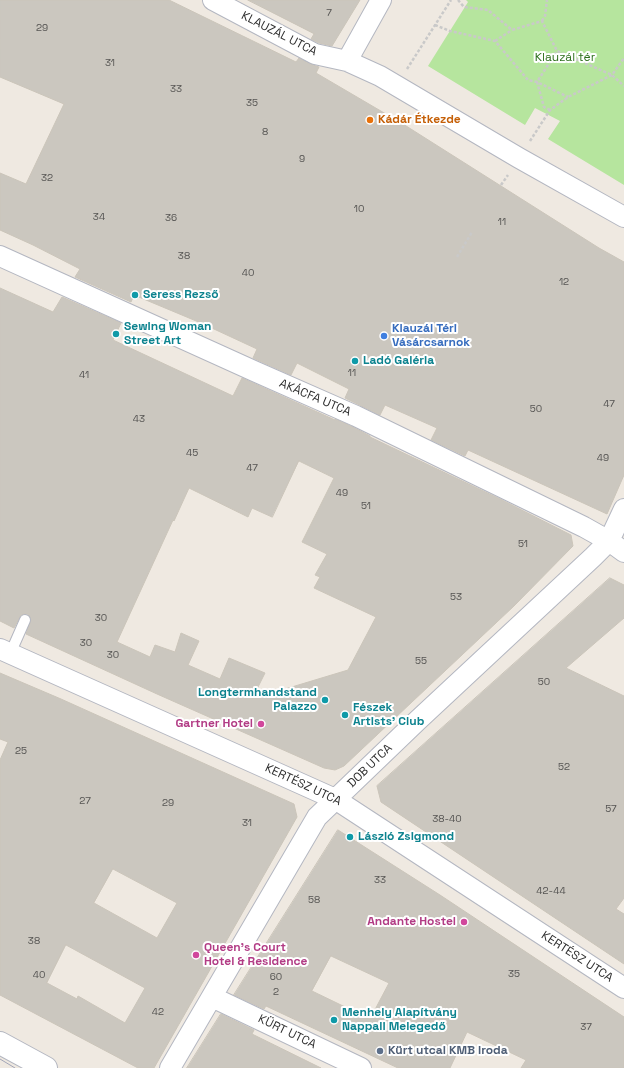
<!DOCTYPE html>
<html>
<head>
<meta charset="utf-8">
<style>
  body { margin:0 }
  canvas { display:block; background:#efe9e1 }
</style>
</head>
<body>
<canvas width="624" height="1068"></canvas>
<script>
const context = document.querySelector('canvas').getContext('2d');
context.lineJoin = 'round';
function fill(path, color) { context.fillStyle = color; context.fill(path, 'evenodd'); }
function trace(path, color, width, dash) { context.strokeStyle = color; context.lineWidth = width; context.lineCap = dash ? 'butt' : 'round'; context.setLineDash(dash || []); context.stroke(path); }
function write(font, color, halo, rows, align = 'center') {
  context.font = font + ' "Space Grotesk",sans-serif'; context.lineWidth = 4; context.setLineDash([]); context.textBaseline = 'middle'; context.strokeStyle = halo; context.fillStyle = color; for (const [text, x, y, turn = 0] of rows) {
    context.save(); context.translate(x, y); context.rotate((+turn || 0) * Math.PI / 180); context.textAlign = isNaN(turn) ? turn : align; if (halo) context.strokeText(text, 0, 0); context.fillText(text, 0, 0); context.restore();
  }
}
fill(new Path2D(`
  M 466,0 L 624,0 L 624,185 L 548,139 L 560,121 L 535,108 L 525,125 L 428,66 L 468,2 Z`), '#b6e59e');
const building = new Path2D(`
  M 0,0 L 169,0 L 296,62 L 299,58 L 310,64 L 319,67 L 316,73 L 403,124 L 599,248 L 624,262 L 624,475 L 607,514 L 468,450 L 465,456 L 431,440 L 437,428 L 385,405 L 380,415 L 345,398 L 349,389 L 297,363 L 291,375 L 253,358 L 257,349 L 201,323 L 134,295 L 131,302 L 75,277 L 80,269 L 33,245 L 0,230 L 0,173 L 26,184 L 64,104 L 0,77 Z
  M 248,0 L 360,0 L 332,46 L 319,43 L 311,39 L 314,34 Z
  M 0,288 L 53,312 L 62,297 L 121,323 L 113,340 L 233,396 L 242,378 L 335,420 L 335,419 L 351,426 L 370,436 L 370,437 L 500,499 L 571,535 L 573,546 L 514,606 L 344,766 L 335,770 L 324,768 L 157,694 L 26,634 L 31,620 L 28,614 L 24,614 L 21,615 L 14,628 L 0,621 ZM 299,461 L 334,478 L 302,542 L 327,554 L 315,575 L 320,577 L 314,588 L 376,617 L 348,670 L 252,699 L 265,673 L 229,658 L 220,679 L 188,665 L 199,641 L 181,633 L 175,652 L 155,645 L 150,657 L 117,642 L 173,520 L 174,521 L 189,488 L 248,517 L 252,508 L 272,517 Z
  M 610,578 L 624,585 L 624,618 L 566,668 L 624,696 L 624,898 L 616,909 L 624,914 L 624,964 L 381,802 L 377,786 Z
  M 0,673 L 61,699 L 294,804 L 297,817 L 154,1068 L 138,1068 L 0,995 L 0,760 L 8,742 L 0,739 ZM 113,869 L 177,903 L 157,938 L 94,903 ZM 66,945 L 145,988 L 125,1023 L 78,996 L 77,999 L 47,983 Z
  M 338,830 L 440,895 L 624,1017 L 624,1068 L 521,1068 L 526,1060 L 467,1032 L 450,1068 L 398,1068 L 266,1006 L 264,1009 L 234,995 ZM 331,956 L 389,983 L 370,1019 L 312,991 Z
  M 221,1014 L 254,1030 L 252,1034 L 321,1068 L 187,1068 Z`);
fill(building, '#cbc7bf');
trace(building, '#cbc5ba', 1);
const service = new Path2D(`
  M 10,654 L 25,620`);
const minor = new Path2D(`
  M 213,0 L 315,54 L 347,61 L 380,76 L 519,158 L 624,217
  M 347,61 L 381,0
  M 0,256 L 254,371 L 356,416 L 584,527 L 609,541 L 624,552
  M 0,649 L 335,799 L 624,988
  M 212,997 L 361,1068
  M 170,1068 L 317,817 L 417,721 L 593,557 L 609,541 L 624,509`);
const secondary = new Path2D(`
  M 0,1043 L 46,1068`);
trace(service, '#b4b7c1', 12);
trace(minor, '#b4b7c1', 22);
trace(secondary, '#b4b7c1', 24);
trace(new Path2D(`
  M 458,0 L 464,7 L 488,10 L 512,30 L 542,21 L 557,51 L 612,75 L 624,86
  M 542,21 L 545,16 L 547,0
  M 435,25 L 450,31 L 495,41 L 528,80 L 537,82 L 568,97
  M 495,41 L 512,30
  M 407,69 L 451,0
  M 550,110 L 544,107 L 537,82 L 557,51
  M 530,141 L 550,110 L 568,97 L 612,75 L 624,58
  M 501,185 L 508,175
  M 457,257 L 472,232`), '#c9c9c9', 2.5, [3, 2]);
trace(service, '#fff', 10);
trace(minor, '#fff', 20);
trace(secondary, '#fff', 22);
trace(new Path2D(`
  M 0,1059 L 15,1068`), '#a3a6b8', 1);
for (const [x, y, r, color] of [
  [370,120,4,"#e8710a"],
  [135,295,4,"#0f9aa8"],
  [116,334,4,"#0f9aa8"],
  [384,336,4,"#3f7fe0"],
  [355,361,4,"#0f9aa8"],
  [325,700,4,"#0f9aa8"],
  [345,715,4,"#0f9aa8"],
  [261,724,4,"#d1479c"],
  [350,837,4,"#0f9aa8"],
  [464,922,4,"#d1479c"],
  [196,955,4,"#d1479c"],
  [334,1020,4,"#0f9aa8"],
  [380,1051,4,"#5c6f8a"]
]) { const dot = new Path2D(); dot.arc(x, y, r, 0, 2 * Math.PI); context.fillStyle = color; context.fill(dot); trace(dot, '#fff', 1.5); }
write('10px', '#555452', null, [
  ["7",329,13],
  ["29",42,28],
  ["31",110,63],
  ["33",176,89],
  ["35",252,103],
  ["8",265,132],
  ["9",302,159],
  ["32",47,178],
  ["10",359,209],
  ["34",99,217],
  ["36",171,218],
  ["11",502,222],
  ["38",184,256],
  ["40",248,273],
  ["12",564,282],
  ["11",352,373],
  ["41",84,375],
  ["47",609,404],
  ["50",536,409],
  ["43",139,419],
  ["45",192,453],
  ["49",603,458],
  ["47",252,468],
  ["49",342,493],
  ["51",366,506],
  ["51",523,544],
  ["53",456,597],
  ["30",101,618],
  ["30",86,643],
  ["30",113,655],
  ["55",421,661],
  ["50",544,682],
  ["25",21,751],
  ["52",564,767],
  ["27",85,801],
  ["29",168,803],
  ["57",611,809],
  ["38-40",447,819],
  ["31",247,823],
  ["33",380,880],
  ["42-44",551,891],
  ["58",314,900],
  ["38",34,941],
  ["35",514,974],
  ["40",39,975],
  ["60",276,977],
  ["2",276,992],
  ["42",158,1012],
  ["37",586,1027]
]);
write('12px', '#2e2e2e', '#fff', [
  ["KLAUZÁL UTCA",279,34,27],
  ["AKÁCFA UTCA",315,398,23],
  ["DOB UTCA",370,766,-44],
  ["KERTÉSZ UTCA",303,785,25],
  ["KERTÉSZ UTCA",577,957,33],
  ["KÜRT UTCA",287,1032,26]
]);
write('12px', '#2c6e1b', '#fff', [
  ["Klauzál tér",565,58]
]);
write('bold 12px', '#c56008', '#fff', [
  ["Kádár Étkezde",378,120]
], 'left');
write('bold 12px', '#0d838f', '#fff', [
  ["Seress Rezső",143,295],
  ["Sewing Woman",124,327],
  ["Street Art",124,341],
  ["Ladó Galéria",363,361],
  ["Longtermhandstand",317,693,"right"],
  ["Palazzo",317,707,"right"],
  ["Fészek",353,708],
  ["Artists’ Club",353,722],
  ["László Zsigmond",358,837],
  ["Menhely Alapítvány",342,1013],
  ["Nappali Melegedő",342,1027]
], 'left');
write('bold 12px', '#366cbe', '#fff', [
  ["Klauzál Téri",392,329],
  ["Vásárcsarnok",392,343]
], 'left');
write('bold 12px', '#b23c85', '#fff', [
  ["Gartner Hotel",253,724],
  ["Andante Hostel",456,922],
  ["Queen's Court",204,948,"left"],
  ["Hotel & Residence",204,962,"left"]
], 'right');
write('bold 12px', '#4e5e75', '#fff', [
  ["Kürt utcai KMB Iroda",388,1051]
], 'left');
</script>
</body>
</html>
